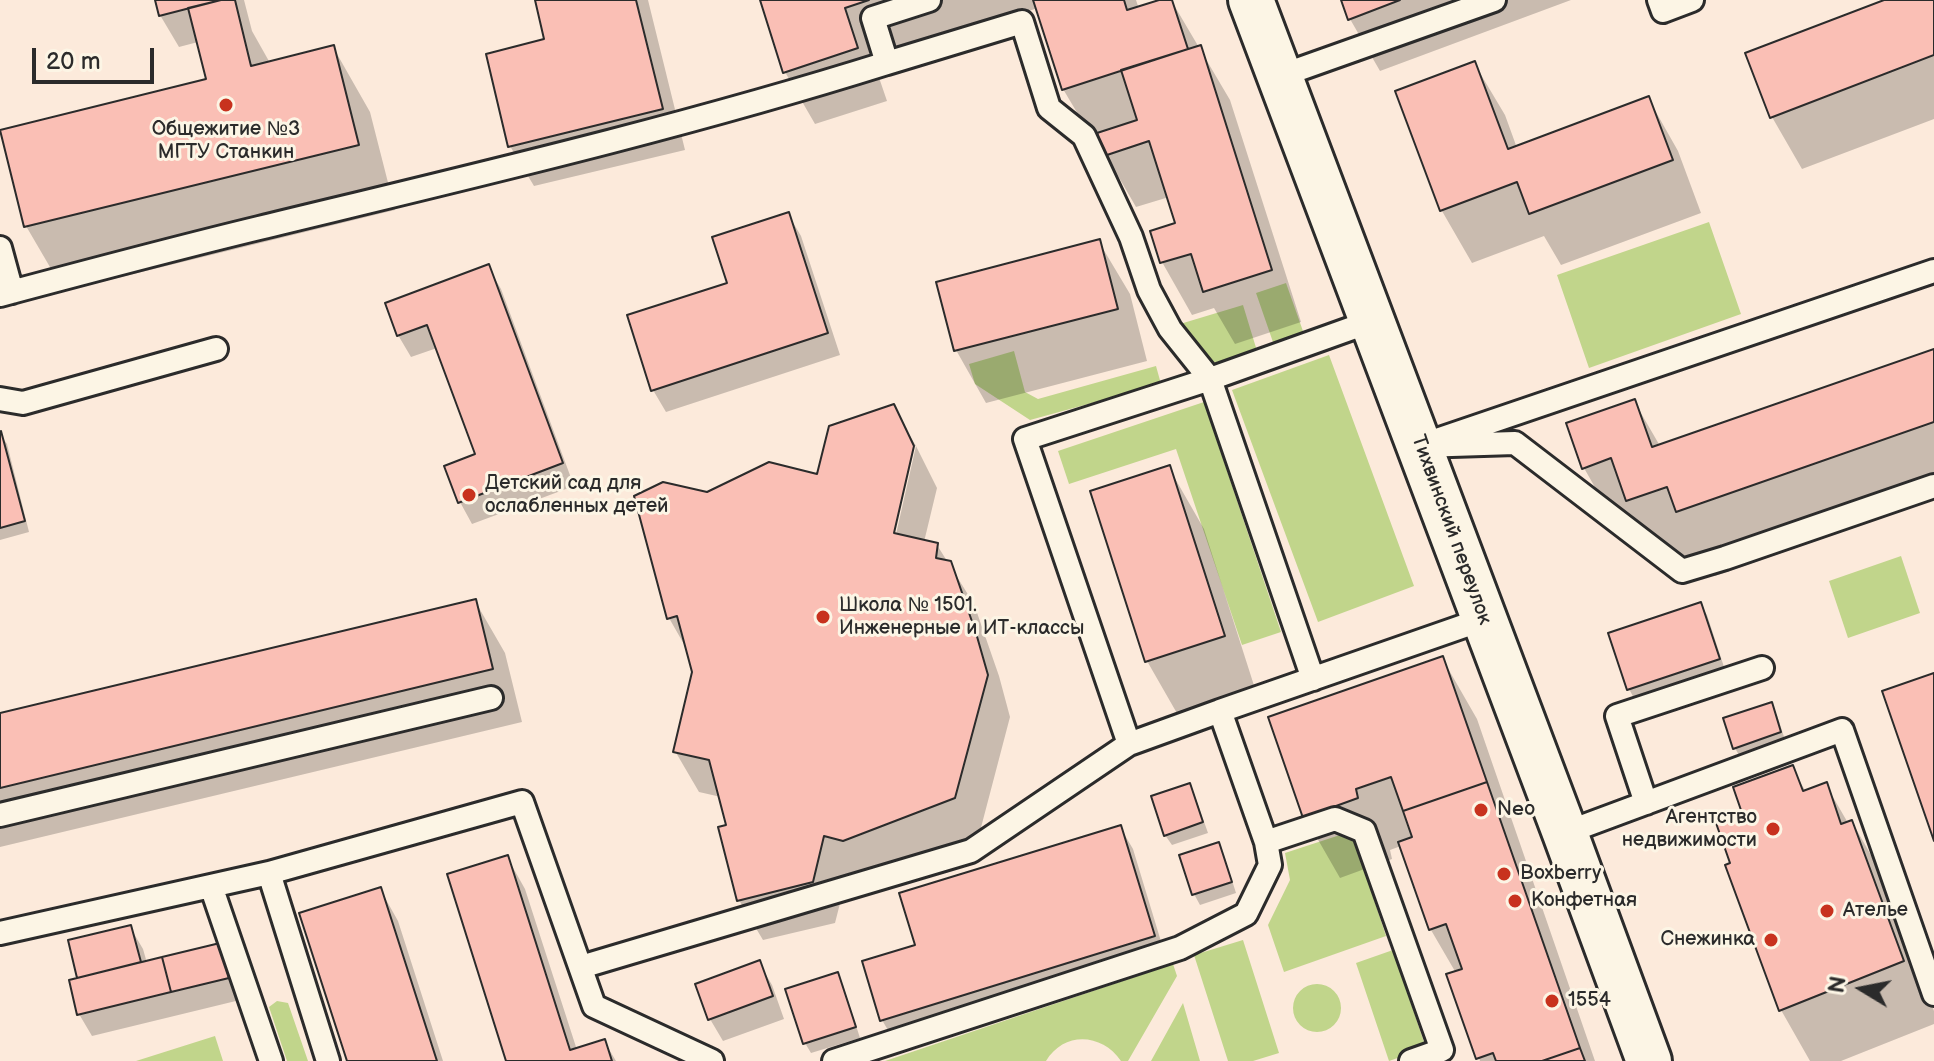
<!DOCTYPE html>
<html>
<head>
<meta charset="utf-8">
<style>
  body { margin:0 }
  #map { position:relative; width:1934px; height:1061px; overflow:hidden; background:#fceadb; font-family:"Balsamiq Sans",sans-serif }
  canvas { display:block }
  .north { position:absolute; left:1822px; top:949px; width:80px; height:80px; -webkit-text-stroke:6px #fcf5e5; paint-order:stroke; rotate:280deg; font-size:22px; font-weight:700; line-height:32px; text-align:center; color:#2b2b2b }
  .north::after { content:''; display:block; margin:auto; width:28px; height:36px; background:#2b2b2b; clip-path:polygon(50% 0,100% 100%,50% 72%,0 100%) }
  .scale { position:absolute; left:32px; top:48px; width:122px; height:36px; box-sizing:border-box; border:4px solid #2b2b2b; border-top:0; padding-left:10px; font-size:24px; line-height:28px; white-space:nowrap; color:#2b2b2b; -webkit-text-stroke:6px #fcf5e5; paint-order:stroke }
</style>
</head>
<body>
<div id="map">
<canvas width="1934" height="1061"></canvas>
<div class="north">N</div>
<div class="scale">20 m</div>
</div>
<script>
const context = document.querySelector('canvas').getContext('2d');
context.lineJoin = 'round';
function fill(path, color) { context.fillStyle = color; context.fill(path, 'evenodd'); }
function trace(path, color, width, dash) { context.strokeStyle = color; context.lineWidth = width; context.lineCap = dash ? 'butt' : 'round'; context.setLineDash(dash || []); context.stroke(path); }
function write(font, color, halo, rows, align = 'center') {
  context.font = font + ' "Balsamiq Sans",sans-serif'; context.lineWidth = 6; context.setLineDash([]); context.textBaseline = 'middle'; context.strokeStyle = halo; context.fillStyle = color; for (const [text, x, y, turn = 0] of rows) {
    context.save(); context.translate(x, y); context.rotate((+turn || 0) * Math.PI / 180); context.textAlign = isNaN(turn) ? turn : align; if (halo) context.strokeText(text, 0, 0); context.fillText(text, 0, 0); context.restore();
  }
}
fill(new Path2D(`
  M 1709,222 L 1741,314 L 1589,368 L 1557,275 Z
  M 1286,283 L 1304,334 L 1274,345 L 1256,293 Z
  M 1243,305 L 1257,351 L 1213,363 L 1180,324 Z
  M 1014,351 L 1025,392 L 1038,399 L 1156,366 L 1161,384 L 1030,420 L 975,384 L 969,364 Z
  M 1329,355 L 1414,586 L 1318,622 L 1232,390 Z
  M 1204,402 L 1281,632 L 1242,645 L 1176,449 L 1069,484 L 1058,451 Z
  M 1901,556 L 1920,613 L 1848,638 L 1829,581 Z
  M 1340,835 L 1355,842 L 1386,936 L 1284,972 L 1268,925 L 1290,880 L 1285,853 Z
  M 1243,940 L 1279,1053 L 1253,1061 L 1228,1061 L 1194,955 Z
  M 1393,950 L 1426,1048 L 1389,1061 L 1356,963 Z
  M 1173,964 L 1177,976 L 1128,1061 L 1121,1061 C 1102,1033 1064,1031 1046,1061 L 885,1061 Z
  M1293 1008a24 24 0 1 1 48 0a24 24 0 1 1-48 0Z
  M 277,1001 L 288,1003 L 308,1061 L 287,1061 L 269,1007 Z
  M 1183,1003 L 1200,1061 L 1151,1061 Z
  M 215,1036 L 223,1061 L 136,1061 Z`), '#c1d58b');
fill(new Path2D(`
  M 157,0 L 244,0 L 252,31 L 270,63 L 333,47 L 370,112 L 395,210 L 64,291 L 26,226 L 3,132 L 208,81 L 198,42 L 179,47 L 160,15 Z
  M 537,0 L 648,0 L 685,150 L 534,186 L 510,146 L 547,41 Z
  M 760,0 L 1136,0 L 1139,9 L 1171,0 L 1230,100 L 1301,322 L 1235,344 L 1214,308 L 1192,315 L 1162,262 L 1178,224 L 1169,197 L 1136,207 L 1106,155 L 1101,139 L 1094,141 L 1063,89 L 1038,8 L 873,60 L 887,101 L 815,124 L 785,72 L 764,8 Z
  M 1343,0 L 1571,0 L 1380,71 L 1350,19 Z
  M 1890,0 L 1934,0 L 1934,119 L 1802,169 L 1772,117 Z
  M 1474,63 L 1505,115 L 1517,148 L 1648,98 L 1678,151 L 1701,213 L 1561,265 L 1544,236 L 1472,263 L 1442,211 L 1398,92 Z
  M 788,214 L 801,236 L 840,355 L 666,412 L 653,390 L 729,284 Z
  M 1099,242 L 1130,294 L 1147,361 L 986,403 L 956,350 Z
  M 488,267 L 501,289 L 574,486 L 472,524 L 460,502 L 477,456 L 437,348 L 411,357 L 398,335 Z
  M 1934,351 L 1934,500 L 1715,576 L 1701,552 L 1666,565 L 1642,525 L 1621,533 L 1584,468 L 1634,401 L 1660,446 Z
  M 893,407 L 916,446 L 912,446 L 890,542 L 894,543 L 916,446 L 937,488 L 924,542 L 937,545 L 974,604 L 999,676 L 1010,717 L 978,839 L 867,881 L 847,876 L 835,923 L 763,940 L 739,900 L 728,826 L 721,797 L 699,792 L 675,751 L 694,672 L 689,653 L 669,618 L 707,494 L 819,476 Z
  M 0,434 L 7,444 L 29,532 L 0,540 Z
  M 1169,468 L 1204,529 L 1258,698 L 1182,722 L 1147,661 L 1092,493 Z
  M 475,601 L 505,653 L 522,722 L 0,847 L 0,715 Z
  M 1700,604 L 1707,615 L 1725,670 L 1635,700 L 1629,689 L 1610,634 Z
  M 1442,658 L 1477,719 L 1595,1061 L 1480,1061 L 1449,975 L 1456,973 L 1431,930 L 1401,846 L 1390,850 L 1392,859 L 1340,878 L 1305,817 Z
  M 1771,705 L 1777,715 L 1786,743 L 1741,759 L 1735,748 Z
  M 1792,768 L 1806,792 L 1826,785 L 1848,823 L 1852,822 L 1887,883 L 1934,1011 L 1934,1024 L 1841,1061 L 1810,1061 L 1781,1010 L 1733,864 L 1745,814 Z
  M 1189,785 L 1195,796 L 1208,833 L 1172,845 L 1165,835 Z
  M 1120,827 L 1133,849 L 1166,958 L 895,1042 L 882,1020 L 917,946 Z
  M 1218,845 L 1224,855 L 1236,893 L 1200,905 L 1194,894 Z
  M 507,857 L 525,889 L 577,1050 L 604,1041 L 616,1061 L 508,1061 Z
  M 380,889 L 398,921 L 443,1061 L 349,1061 Z
  M 130,927 L 143,949 L 147,963 L 219,945 L 240,1000 L 92,1036 L 79,1014 L 80,979 L 71,942 Z
  M 759,963 L 772,985 L 784,1019 L 723,1041 L 710,1019 Z
  M 837,974 L 843,985 L 860,1038 L 811,1053 L 805,1043 Z`), '#0003');
const building = new Path2D(`
  M 155,0 L 221,0 L 159,16 Z
  M 221,0 L 235,0 L 251,66 L 334,45 L 359,145 L 24,227 L 0,130 L 206,79 L 188,8 Z
  M 535,0 L 636,0 L 663,109 L 508,147 L 486,54 L 544,39 Z
  M 760,0 L 869,0 L 845,8 L 858,48 L 783,73 Z
  M 1033,0 L 1124,0 L 1127,10 L 1159,0 L 1172,0 L 1188,49 L 1062,90 Z
  M 1341,0 L 1400,0 L 1348,20 Z
  M 1884,0 L 1934,0 L 1934,55 L 1770,118 L 1745,53 Z
  M 1201,45 L 1272,270 L 1203,292 L 1191,254 L 1160,263 L 1150,231 L 1175,223 L 1149,141 L 1104,156 L 1097,133 L 1137,120 L 1121,70 Z
  M 1475,61 L 1508,149 L 1649,96 L 1673,160 L 1529,214 L 1517,182 L 1440,211 L 1395,91 Z
  M 789,212 L 828,333 L 651,391 L 627,315 L 727,283 L 712,237 Z
  M 1100,239 L 1118,309 L 954,351 L 936,282 Z
  M 489,264 L 563,463 L 458,503 L 444,466 L 475,454 L 427,325 L 397,336 L 385,303 Z
  M 1934,349 L 1934,422 L 1676,512 L 1667,487 L 1626,501 L 1611,458 L 1582,469 L 1566,423 L 1635,399 L 1652,447 Z
  M 894,404 L 914,446 L 894,533 L 938,543 L 936,558 L 951,561 L 976,633 L 988,675 L 955,798 L 843,841 L 824,836 L 813,882 L 737,901 L 718,827 L 726,825 L 709,760 L 673,752 L 692,672 L 677,616 L 667,619 L 634,496 L 663,482 L 707,492 L 769,462 L 817,474 L 829,426 Z
  M 1,431 L 25,521 L 0,528 L 0,432 Z
  M 1170,465 L 1225,636 L 1145,662 L 1090,491 Z
  M 476,599 L 493,669 L 0,788 L 0,713 Z
  M 1701,602 L 1720,659 L 1627,690 L 1608,633 Z
  M 1443,656 L 1487,782 L 1403,811 L 1391,777 L 1356,789 L 1358,798 L 1303,818 L 1268,717 Z
  M 1934,673 L 1934,841 L 1882,691 Z
  M 1772,702 L 1781,732 L 1733,749 L 1723,718 Z
  M 1793,765 L 1803,791 L 1827,782 L 1841,824 L 1852,820 L 1904,961 L 1779,1011 L 1725,865 L 1730,863 L 1716,823 L 1742,813 L 1733,787 Z
  M 1487,782 L 1580,1048 L 1542,1061 L 1496,1061 L 1493,1053 L 1476,1059 L 1446,974 L 1462,969 L 1446,924 L 1429,930 L 1398,842 L 1412,837 L 1403,811 Z
  M 1190,783 L 1203,822 L 1164,836 L 1151,796 Z
  M 1121,825 L 1155,936 L 880,1021 L 862,961 L 915,945 L 899,893 Z
  M 1219,842 L 1232,882 L 1192,895 L 1179,855 Z
  M 508,855 L 570,1050 L 605,1039 L 612,1061 L 506,1061 L 447,874 Z
  M 381,887 L 437,1061 L 347,1061 L 299,913 Z
  M 131,925 L 141,962 L 77,978 L 68,940 Z
  M 220,943 L 229,978 L 171,992 L 162,957 Z
  M 162,957 L 171,992 L 77,1015 L 69,980 Z
  M 760,960 L 773,996 L 708,1020 L 695,984 Z
  M 838,972 L 856,1027 L 803,1044 L 785,989 Z
  M 1580,1048 L 1585,1061 L 1542,1061 Z`);
fill(building, '#fabfb5');
trace(building, '#2b2b2b', 2);
const service = new Path2D(`
  M 1659,0 L 1663,11 L 1692,0
  M 887,63 L 1022,22 L 1049,108 L 1084,136 L 1131,237 L 1149,290 L 1170,329 L 1210,379 L 1313,679
  M 1280,76 L 1494,0
  M 0,248 L 12,292
  M 0,295 C 86,272 172,249 259,228 C 469,177 680,128 887,63 L 873,18 L 929,0
  M 0,399 L 23,403 L 216,349
  M 1440,439 L 1934,271
  M 1420,446 L 1515,443 L 1682,571 L 1725,558 L 1934,486
  M 1129,744 L 1025,439 L 1210,379 L 1372,321
  M 1646,803 L 1617,716 L 1762,668
  M 0,815 L 491,698
  M 1565,833 L 1842,730 L 1934,994
  M 1266,842 L 1335,819 L 1364,831 L 1442,1050 L 1411,1061
  M 211,886 L 271,1061
  M 0,933 L 269,873
  M 581,967 L 971,851 L 1129,744 L 1220,711
  M 328,1061 L 269,873 L 522,802 L 594,1006 L 712,1061
  M 834,1061 L 1180,948 L 1246,914 L 1270,865 L 1266,842 L 1220,711 L 1484,619`);
const minor = new Path2D(`
  M 1251,0 L 1565,833 L 1649,1061`);
trace(service, '#2b2b2b', 28);
trace(minor, '#2b2b2b', 50);
trace(service, '#fcf5e5', 22);
trace(minor, '#fcf5e5', 44);
for (const [x, y, r, color] of [
  [226,105,8,"#c8321e"],
  [469,495,8,"#c8321e"],
  [823,617,8,"#c8321e"],
  [1481,810,8,"#c8321e"],
  [1773,829,8,"#c8321e"],
  [1504,874,8,"#c8321e"],
  [1515,901,8,"#c8321e"],
  [1827,911,8,"#c8321e"],
  [1771,940,8,"#c8321e"],
  [1552,1001,8,"#c8321e"]
]) { const dot = new Path2D(); dot.arc(x, y, r, 0, 2 * Math.PI); context.fillStyle = color; context.fill(dot); trace(dot, '#fcf5e5', 3); }
write('20px', '#2b2b2b', '#fcf5e5', [
  ["Общежитие №3",226,130,"center"],
  ["МГТУ Станкин",226,153,"center"],
  ["Детский сад для",485,484],
  ["ослабленных детей",485,507],
  ["Школа № 1501.",839,606],
  ["Инженерные и ИТ-классы",839,629],
  ["Neo",1497,810],
  ["Агентство",1757,818,"right"],
  ["недвижимости",1757,841,"right"],
  ["Boxberry",1520,874],
  ["Конфетная",1531,901],
  ["Ателье",1843,911],
  ["Снежинка",1755,940,"right"],
  ["1554",1568,1001]
], 'left');
write('20px', '#2b2b2b', '#fcf5e5', [
  ["Тихвинский переулок",1451,530,70]
]);
</script>
</body>
</html>
